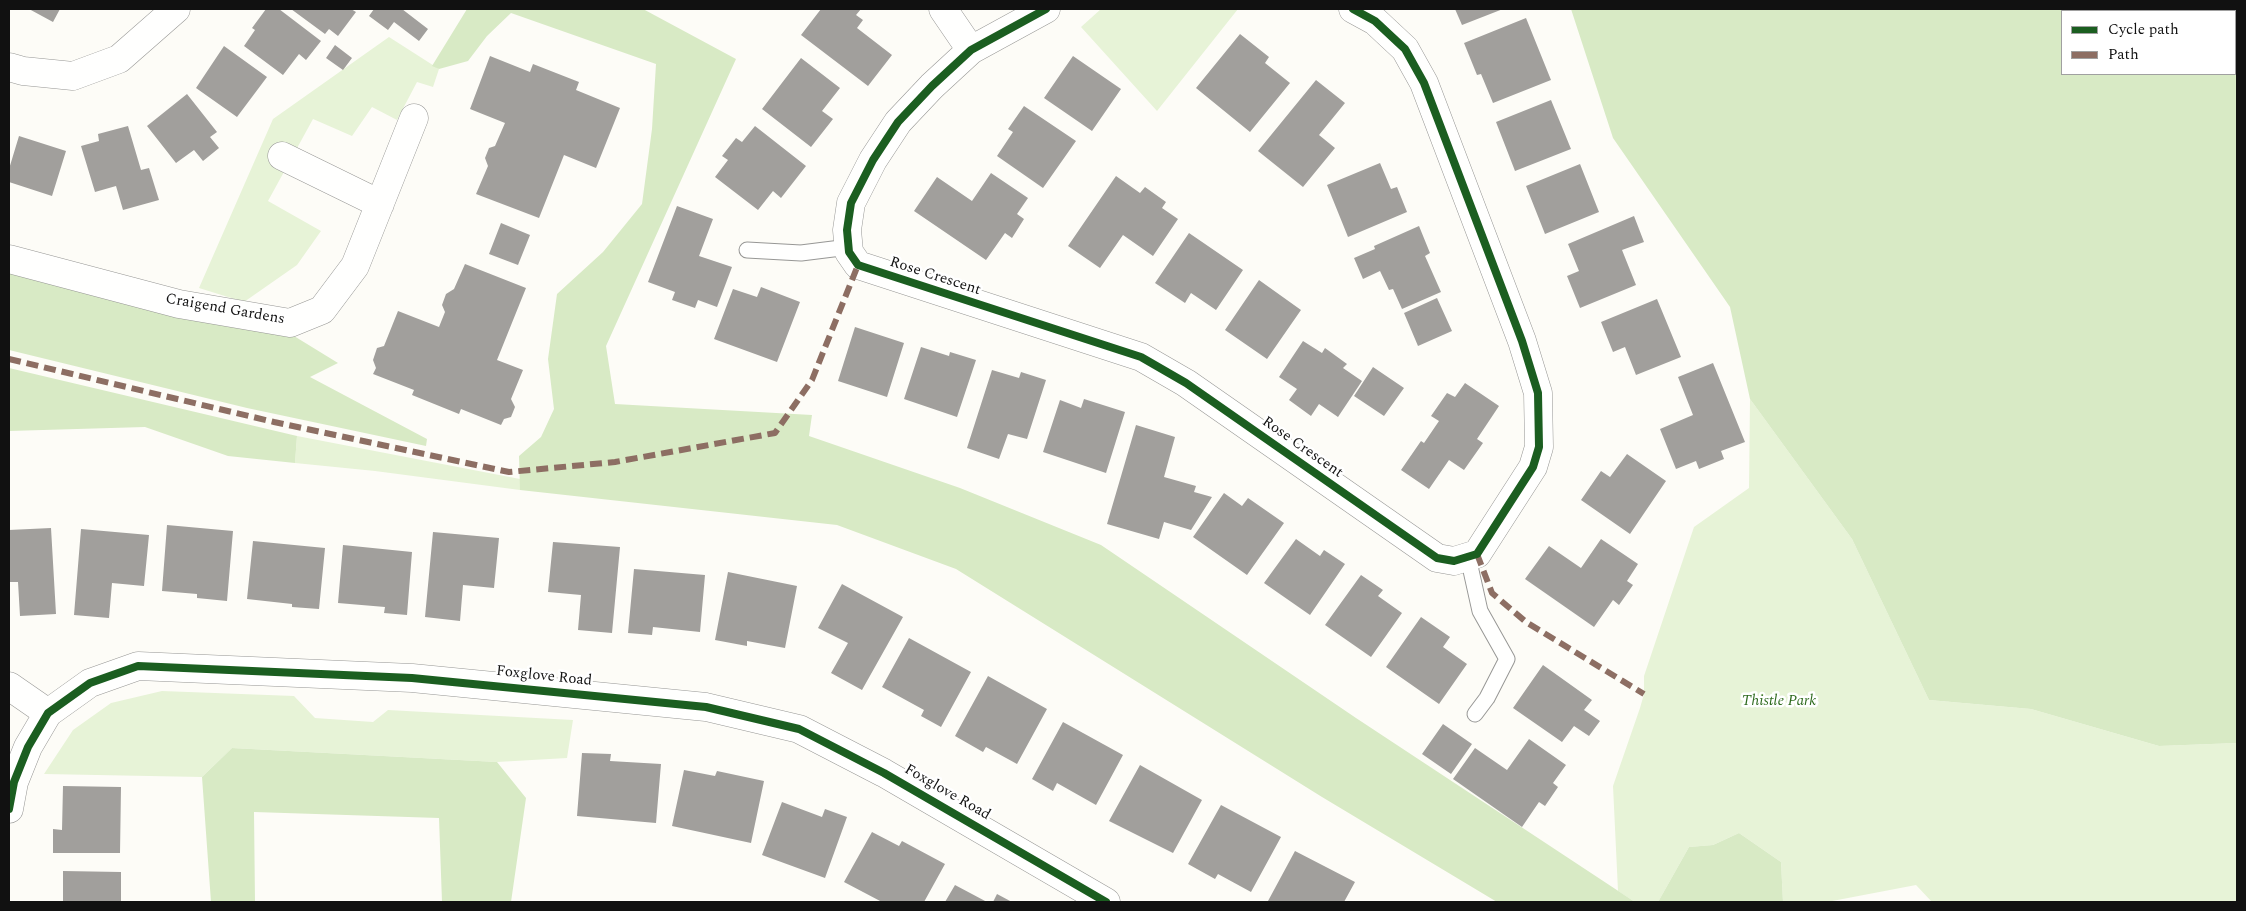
<!DOCTYPE html>
<html>
<head>
<meta charset="utf-8">
<style>
  body { margin:0 }
  #map { position:relative; width:2246px; height:911px; overflow:hidden; background:#fdfcf7; font-family:Spectral,serif }
  canvas { display:block }
  .frame { position:absolute; inset:0; border:10px solid #111; pointer-events:none }
  .legend { position:absolute; left:2061px; top:10px; width:175px; height:65px; box-sizing:border-box; background:#fff; border:1px solid #a0a0a0; margin:0; padding:6px 9px; list-style:none; font-size:15px; color:#111 }
  .legend li { display:flex; align-items:center; gap:10px; height:25px }
  .legend b { width:25px; border:1px solid #a0a0a0 }
</style>
</head>
<body>
<div id="map">
<canvas width="2246" height="911"></canvas>
<div class="frame"></div>
<ul class="legend">
<li><b style="height:6px;background:#1b5e20"></b>Cycle path</li>
<li><b style="height:6px;background:#8d6e63"></b>Path</li>
</ul>
</div>
<script>
const context = document.querySelector('canvas').getContext('2d');
context.lineJoin = 'round';
function fill(path, color) { context.fillStyle = color; context.fill(path, 'evenodd'); }
function trace(path, color, width, dash) { context.strokeStyle = color; context.lineWidth = width; context.lineCap = dash ? 'butt' : 'round'; context.setLineDash(dash || []); context.stroke(path); }
function write(font, color, halo, rows, align = 'center') {
  context.font = font + ' Spectral,serif'; context.lineWidth = 5; context.setLineDash([]); context.textBaseline = 'middle'; context.strokeStyle = halo; context.fillStyle = color; for (const [text, x, y, turn = 0] of rows) {
    context.save(); context.translate(x, y); context.rotate((+turn || 0) * Math.PI / 180); context.textAlign = isNaN(turn) ? turn : align; if (halo) context.strokeText(text, 0, 0); context.fillText(text, 0, 0); context.restore();
  }
}
fill(new Path2D(`
  M 1101,9 L 1238,9 L 1157,111 L 1081,27 Z
  M 389,37 L 439,69 L 433,87 L 417,82 L 397,120 L 372,107 L 352,136 L 313,119 L 268,201 L 321,231 L 297,265 L 244,302 L 199,288 L 273,119 Z
  M 1750,399 L 1852,539 L 1929,700 L 2031,709 L 2159,746 L 2237,743 L 2237,902 L 1932,902 L 1916,885 L 1827,902 L 1783,902 L 1781,862 L 1739,833 L 1713,845 L 1689,847 L 1658,902 L 1635,902 L 1618,891 L 1613,786 L 1640,708 L 1644,694 L 1644,676 L 1694,527 L 1749,488 Z
  M 297,436 L 520,479 L 520,490 L 375,471 L 295,463 Z
  M 162,691 L 294,696 L 315,718 L 373,722 L 388,710 L 573,720 L 567,758 L 497,762 L 232,748 L 202,777 L 44,774 L 73,730 L 111,703 Z`), '#e7f3d7');
fill(new Path2D(`
  M 467,9 L 643,9 L 736,59 L 606,346 L 615,404 L 812,415 L 809,436 L 960,488 L 1101,545 L 1356,718 L 1635,902 L 1497,902 L 1322,797 L 956,569 L 837,525 L 520,490 L 519,456 L 541,437 L 554,409 L 548,359 L 557,294 L 603,252 L 642,204 L 652,129 L 656,64 L 511,13 L 487,36 L 468,61 L 439,69 L 432,66 Z
  M 1571,9 L 2237,9 L 2237,743 L 2159,746 L 2031,709 L 1929,700 L 1852,539 L 1750,399 L 1730,307 L 1613,138 ZM 2235,11 L 2235,74 L 2062,74 L 2062,11 Z
  M 9,271 L 219,323 L 294,336 L 338,363 L 310,377 L 427,439 L 426,446 L 247,408 L 9,350 Z
  M 9,368 L 297,436 L 295,463 L 228,456 L 145,427 L 9,431 Z
  M 232,748 L 497,762 L 526,798 L 511,902 L 442,902 L 439,818 L 254,812 L 255,902 L 211,902 L 202,777 Z
  M 1739,833 L 1781,862 L 1783,902 L 1658,902 L 1689,847 L 1713,845 Z`), '#d8eac5');
fill(new Path2D(`
  M 29,9 L 60,9 L 53,22 Z
  M 266,9 L 279,9 L 321,41 L 306,60 L 299,54 L 283,75 L 244,46 L 255,30 L 252,28 Z
  M 291,9 L 351,9 L 356,12 L 338,36 L 329,29 L 325,34 Z
  M 374,9 L 402,9 L 428,29 L 419,41 L 394,22 L 388,30 L 369,16 Z
  M 821,9 L 861,9 L 856,15 L 863,20 L 857,28 L 892,55 L 868,86 L 801,35 Z
  M 1455,9 L 1503,9 L 1462,25 Z
  M 1526,18 L 1551,80 L 1493,103 L 1481,74 L 1477,75 L 1464,43 Z
  M 1240,34 L 1269,57 L 1265,63 L 1290,83 L 1250,132 L 1196,88 Z
  M 335,45 L 352,58 L 343,70 L 326,58 Z
  M 224,46 L 267,77 L 237,117 L 196,88 Z
  M 490,56 L 530,72 L 533,64 L 579,82 L 576,90 L 620,108 L 596,168 L 564,155 L 539,218 L 476,194 L 488,166 L 485,158 L 489,148 L 495,146 L 505,123 L 470,109 Z
  M 1073,56 L 1121,89 L 1092,131 L 1044,98 Z
  M 801,58 L 840,88 L 822,111 L 833,119 L 811,147 L 762,109 Z
  M 1316,80 L 1345,103 L 1319,135 L 1335,148 L 1303,187 L 1258,151 Z
  M 187,94 L 217,132 L 210,137 L 219,148 L 203,161 L 194,150 L 176,163 L 147,126 Z
  M 1551,100 L 1571,149 L 1515,171 L 1496,122 Z
  M 1024,106 L 1076,141 L 1043,188 L 997,156 L 1013,132 L 1008,129 Z
  M 128,126 L 141,170 L 149,168 L 159,200 L 123,210 L 116,186 L 95,192 L 81,146 L 99,141 L 98,134 Z
  M 755,126 L 806,166 L 781,198 L 773,191 L 758,210 L 715,177 L 728,160 L 722,156 L 736,138 L 742,142 Z
  M 19,136 L 66,151 L 52,196 L 9,182 L 9,169 Z
  M 1380,163 L 1391,189 L 1397,187 L 1407,212 L 1348,237 L 1327,185 Z
  M 1580,164 L 1599,212 L 1545,234 L 1526,186 Z
  M 991,173 L 1028,198 L 1017,214 L 1024,219 L 1012,238 L 1005,233 L 986,260 L 914,211 L 937,177 L 972,201 Z
  M 1116,176 L 1140,193 L 1145,187 L 1166,202 L 1162,208 L 1178,219 L 1153,256 L 1123,235 L 1100,268 L 1068,246 Z
  M 677,206 L 713,219 L 699,256 L 732,267 L 717,307 L 698,300 L 695,308 L 672,300 L 675,292 L 648,282 Z
  M 1634,216 L 1644,242 L 1622,250 L 1636,285 L 1580,308 L 1567,276 L 1579,271 L 1568,244 Z
  M 501,223 L 530,235 L 518,265 L 489,254 Z
  M 1419,226 L 1430,253 L 1425,256 L 1441,292 L 1402,309 L 1393,289 L 1389,290 L 1380,271 L 1363,279 L 1354,258 L 1375,249 L 1374,246 Z
  M 1189,233 L 1243,270 L 1216,310 L 1191,293 L 1185,303 L 1155,283 Z
  M 465,264 L 526,288 L 497,360 L 523,370 L 511,399 L 515,407 L 511,417 L 504,419 L 501,425 L 461,409 L 459,414 L 412,395 L 414,390 L 373,374 L 376,368 L 373,360 L 377,348 L 384,346 L 398,311 L 439,327 L 445,312 L 442,305 L 446,294 L 454,289 Z
  M 1259,280 L 1301,310 L 1267,359 L 1225,330 Z
  M 761,287 L 800,302 L 777,362 L 714,339 L 733,289 L 757,297 Z
  M 1437,298 L 1452,331 L 1418,346 L 1404,313 Z
  M 1657,299 L 1681,357 L 1636,375 L 1625,347 L 1613,352 L 1601,322 Z
  M 855,327 L 904,343 L 887,397 L 838,381 Z
  M 1303,341 L 1322,353 L 1325,348 L 1347,364 L 1343,368 L 1362,381 L 1338,417 L 1319,404 L 1311,416 L 1289,400 L 1297,389 L 1279,377 Z
  M 921,347 L 949,356 L 950,352 L 976,360 L 957,417 L 904,399 Z
  M 1713,363 L 1745,442 L 1721,451 L 1724,459 L 1699,469 L 1696,461 L 1676,469 L 1660,429 L 1693,415 L 1678,377 Z
  M 1373,367 L 1404,388 L 1384,416 L 1354,396 Z
  M 992,370 L 1019,378 L 1021,372 L 1046,380 L 1027,439 L 1008,434 L 999,459 L 967,448 Z
  M 1465,383 L 1499,406 L 1477,439 L 1483,443 L 1464,470 L 1449,460 L 1429,489 L 1401,470 L 1421,441 L 1424,443 L 1439,421 L 1431,416 L 1447,393 L 1455,397 Z
  M 1084,399 L 1125,412 L 1106,473 L 1043,452 L 1060,400 L 1081,408 Z
  M 1136,425 L 1175,437 L 1164,477 L 1196,486 L 1194,492 L 1212,497 L 1191,530 L 1164,522 L 1159,539 L 1107,524 Z
  M 1627,454 L 1666,481 L 1630,534 L 1581,500 L 1601,471 L 1610,477 Z
  M 1224,493 L 1242,506 L 1248,498 L 1284,523 L 1247,575 L 1193,537 Z
  M 167,525 L 233,531 L 227,601 L 197,598 L 197,594 L 162,591 Z
  M 51,528 L 56,614 L 20,616 L 18,582 L 9,582 L 9,530 Z
  M 81,529 L 149,535 L 144,586 L 112,583 L 109,618 L 74,615 Z
  M 433,532 L 499,538 L 494,588 L 463,585 L 460,621 L 425,617 Z
  M 1296,539 L 1320,556 L 1324,550 L 1345,564 L 1310,615 L 1264,583 Z
  M 1601,539 L 1638,564 L 1627,581 L 1633,585 L 1619,605 L 1613,600 L 1594,627 L 1525,579 L 1549,546 L 1581,568 Z
  M 253,541 L 325,548 L 319,609 L 292,607 L 292,604 L 247,599 Z
  M 553,542 L 620,547 L 612,633 L 578,630 L 581,595 L 548,592 Z
  M 343,545 L 412,552 L 407,615 L 384,613 L 385,607 L 338,603 Z
  M 634,569 L 705,575 L 700,632 L 653,627 L 652,635 L 628,633 Z
  M 728,572 L 797,586 L 785,648 L 747,641 L 747,646 L 715,640 Z
  M 1361,575 L 1383,590 L 1378,596 L 1402,613 L 1371,657 L 1325,625 Z
  M 842,584 L 903,617 L 862,690 L 831,673 L 848,643 L 818,628 Z
  M 1421,617 L 1450,637 L 1443,647 L 1467,664 L 1439,704 L 1386,667 Z
  M 909,638 L 971,672 L 941,727 L 921,716 L 924,710 L 882,687 Z
  M 1543,665 L 1592,700 L 1584,710 L 1600,721 L 1589,736 L 1574,726 L 1562,742 L 1513,708 Z
  M 988,676 L 1047,709 L 1017,764 L 986,747 L 983,752 L 955,736 Z
  M 1063,722 L 1123,755 L 1096,805 L 1057,783 L 1053,791 L 1032,779 Z
  M 1443,724 L 1472,744 L 1451,774 L 1422,754 Z
  M 1529,739 L 1566,765 L 1553,783 L 1558,787 L 1545,806 L 1539,802 L 1522,827 L 1453,779 L 1475,748 L 1507,770 Z
  M 582,753 L 611,754 L 610,761 L 661,764 L 656,823 L 577,816 Z
  M 1140,765 L 1202,800 L 1173,853 L 1109,821 Z
  M 684,770 L 715,776 L 717,771 L 764,781 L 751,843 L 672,826 Z
  M 63,786 L 121,787 L 120,853 L 53,853 L 53,829 L 62,830 Z
  M 782,802 L 822,817 L 825,809 L 847,817 L 825,878 L 762,855 Z
  M 1221,805 L 1281,837 L 1251,892 L 1218,874 L 1215,879 L 1188,864 Z
  M 872,832 L 899,846 L 902,841 L 945,864 L 924,902 L 882,902 L 844,882 Z
  M 1295,851 L 1355,882 L 1344,902 L 1268,901 Z
  M 63,871 L 121,872 L 121,902 L 63,902 Z
  M 955,885 L 987,902 L 945,902 Z
  M 997,894 L 1012,902 L 993,902 Z`), '#a19f9c');
const service = new Path2D(`
  M 747,250 L 801,253 L 849,247
  M 1468,557 L 1480,611 L 1507,659 L 1487,698 L 1475,714`);
const minor = new Path2D(`
  M 943,9 L 971,50
  M 1046,9 L 971,50 L 932,86 L 898,122 L 873,160 L 851,203 L 847,230 L 849,252 L 858,265 L 1141,357 L 1186,383 L 1437,558 L 1454,561 L 1477,554 L 1533,467 L 1539,447 L 1538,393 L 1522,341 L 1424,83 L 1405,49 L 1375,21 L 1353,9
  M 9,67 L 23,71 L 73,76 L 119,59 L 176,9
  M 282,156 L 380,204
  M 9,259 L 179,304 L 290,323 L 322,310 L 355,266 L 414,118
  M 9,686 L 48,713
  M 9,809 L 14,782 L 28,747 L 48,713 L 90,683 L 138,666 L 412,678 L 706,707 L 799,729 L 884,773 L 1106,902`);
trace(service, '#979795', 17);
trace(minor, '#979795', 29);
trace(service, '#fffffe', 15);
trace(minor, '#fffffe', 28);
trace(new Path2D(`
  M 9,359 L 274,422 L 509,472 L 615,462 L 775,433 L 812,380 L 858,265
  M 1477,554 L 1492,593 L 1526,622 L 1644,694`), '#8d6e63', 6, [12, 6]);
trace(new Path2D(`
  M 1046,9 L 971,50 L 932,86 L 898,122 L 873,160 L 851,203 L 847,230 L 849,252 L 858,265 L 1141,357 L 1186,383 L 1437,558 L 1454,561 L 1477,554 L 1533,467 L 1539,447 L 1538,393 L 1522,341 L 1424,83 L 1405,49 L 1375,21 L 1353,9
  M 9,809 L 14,782 L 28,747 L 48,713 L 90,683 L 138,666 L 412,678 L 706,707 L 799,729 L 884,773 L 1106,902`), '#1b5e20', 8);
write('15px', '#111', '#fff', [
  ["Rose Crescent",935,277,18],
  ["Craigend Gardens",225,310,10],
  ["Rose Crescent",1302,448,35],
  ["Foxglove Road",544,677,6],
  ["Foxglove Road",947,793,30]
]);
write('italic 15px', '#2f6b1f', '#fff', [
  ["Thistle Park",1779,702]
]);
</script>
</body>
</html>
